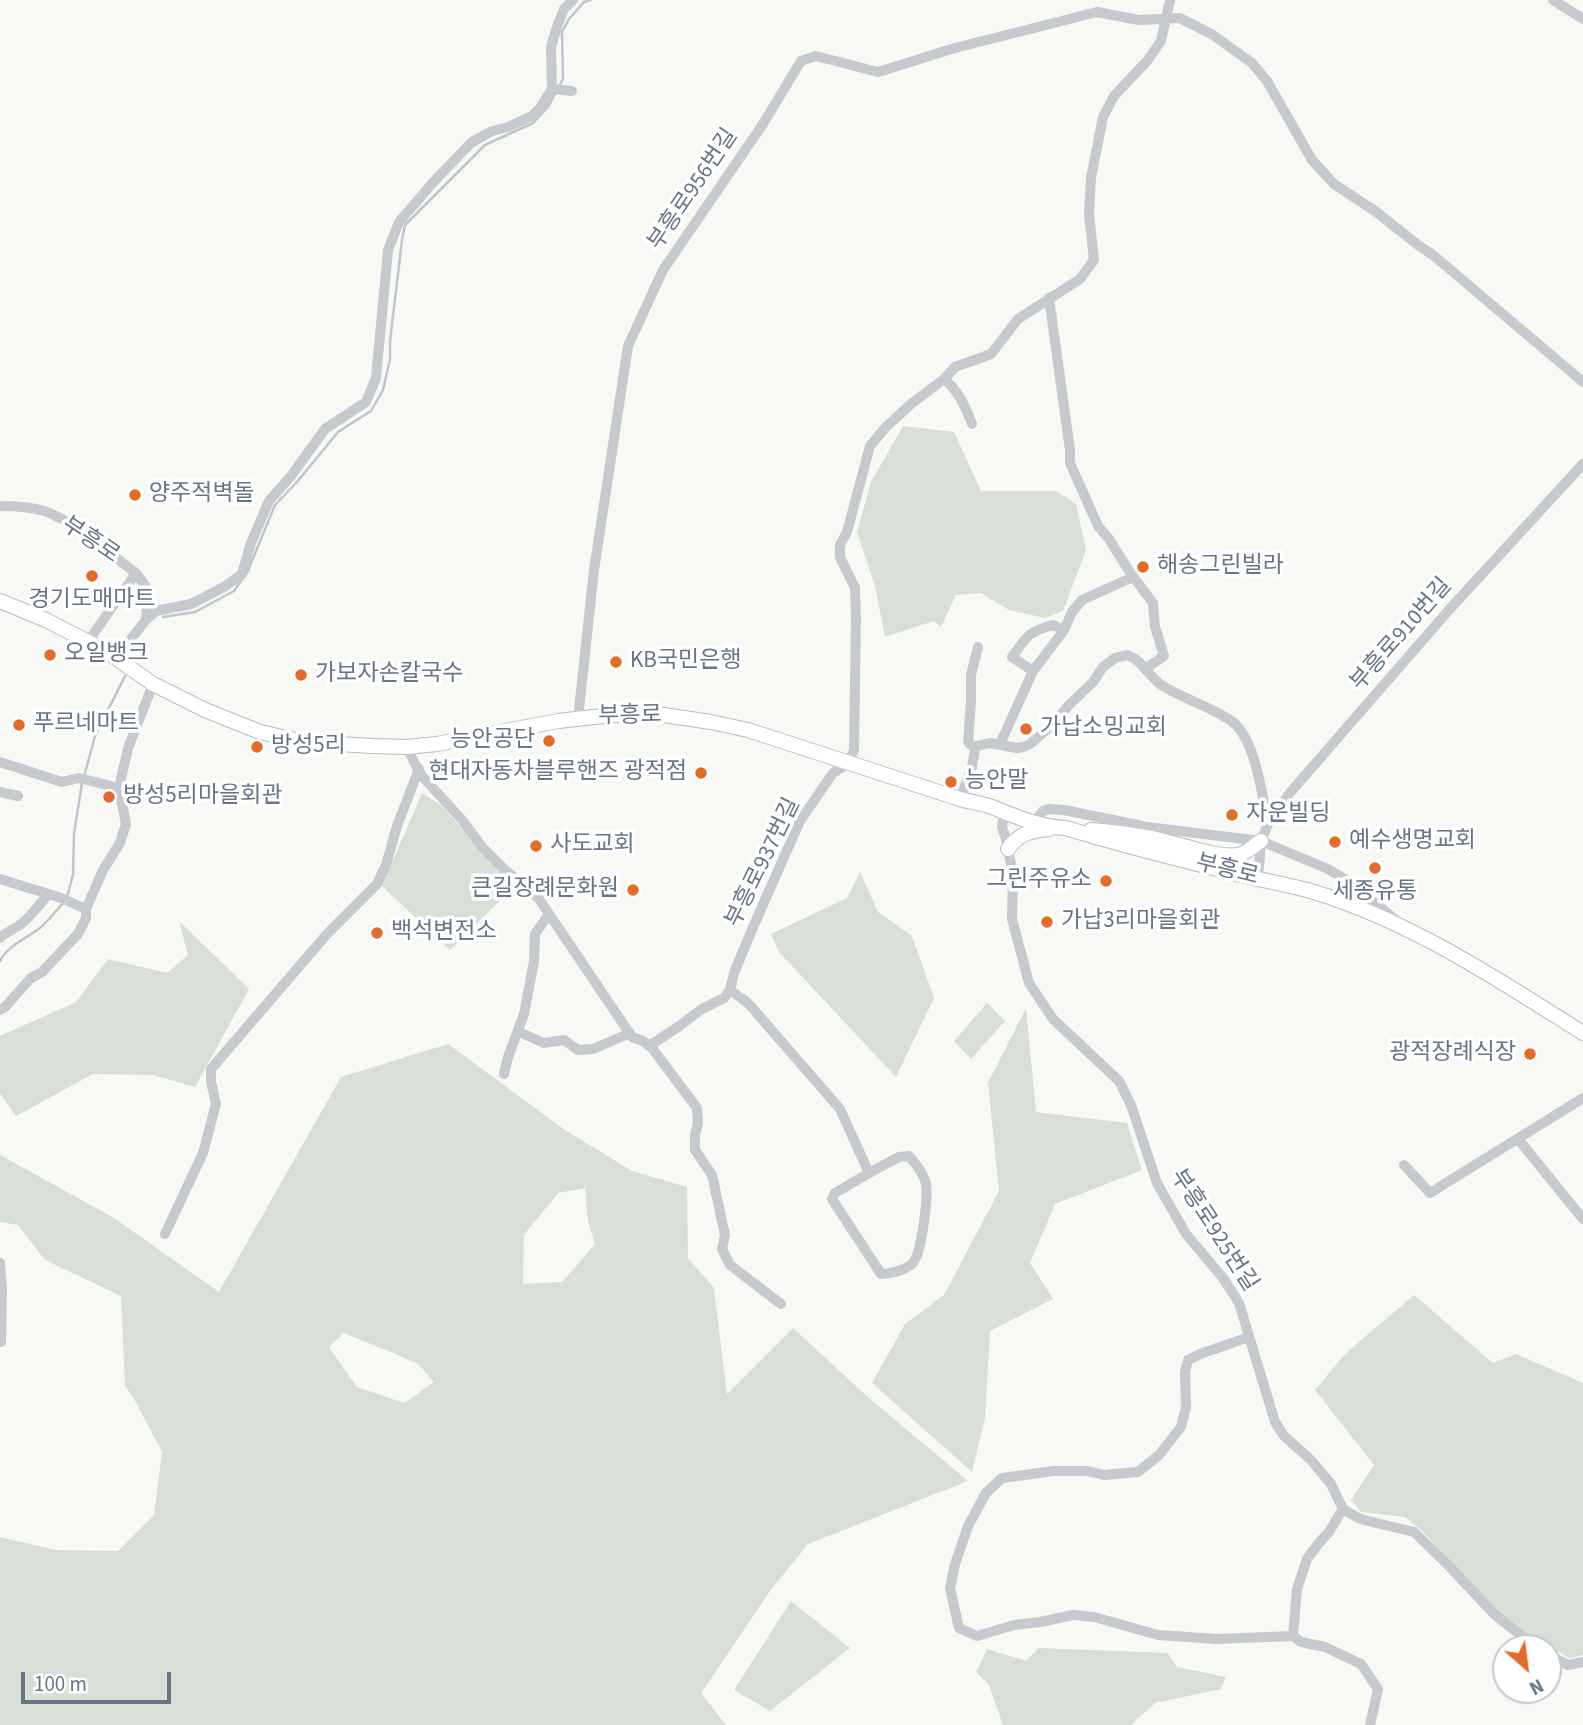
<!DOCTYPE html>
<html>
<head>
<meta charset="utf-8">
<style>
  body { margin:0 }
  #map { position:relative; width:1583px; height:1725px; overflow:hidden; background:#f8f8f5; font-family:"Source Sans 3",sans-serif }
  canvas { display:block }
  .north { position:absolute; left:1492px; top:1634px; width:70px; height:70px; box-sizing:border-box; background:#fff; border:2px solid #c2c8cf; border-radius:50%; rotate:152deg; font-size:19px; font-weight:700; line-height:28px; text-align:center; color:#677586 }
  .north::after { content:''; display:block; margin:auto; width:24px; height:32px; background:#e46b29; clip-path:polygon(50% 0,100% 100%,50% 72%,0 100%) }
  .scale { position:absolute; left:21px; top:1672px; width:150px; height:32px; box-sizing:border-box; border:4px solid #677586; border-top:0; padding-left:9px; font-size:21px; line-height:24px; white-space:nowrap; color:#677586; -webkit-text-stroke:5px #fff; paint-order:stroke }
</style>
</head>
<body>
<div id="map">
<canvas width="1583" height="1725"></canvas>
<div class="north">N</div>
<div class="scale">100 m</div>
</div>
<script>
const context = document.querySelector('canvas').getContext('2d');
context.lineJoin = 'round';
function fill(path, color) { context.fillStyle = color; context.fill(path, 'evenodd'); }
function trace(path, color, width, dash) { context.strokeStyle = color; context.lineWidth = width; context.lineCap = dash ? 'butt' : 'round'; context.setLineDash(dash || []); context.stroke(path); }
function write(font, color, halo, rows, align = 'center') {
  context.font = font + ' "Source Sans 3","Noto Sans KR",sans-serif'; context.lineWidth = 7; context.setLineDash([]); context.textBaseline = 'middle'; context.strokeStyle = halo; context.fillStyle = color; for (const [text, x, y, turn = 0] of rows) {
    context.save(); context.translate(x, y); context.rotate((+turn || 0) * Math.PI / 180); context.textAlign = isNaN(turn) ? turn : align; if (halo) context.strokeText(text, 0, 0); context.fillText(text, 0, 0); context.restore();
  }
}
fill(new Path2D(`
  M 903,426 L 954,432 L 981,491 L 1056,491 L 1076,504 L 1086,550 L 1063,611 L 1045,618 L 1009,610 L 981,593 L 956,595 L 941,627 L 934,621 L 885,637 L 875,586 L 857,532 L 871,482 Z
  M 422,793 L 441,805 L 514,887 L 450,950 L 382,886 Z
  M 860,872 L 878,912 L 912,936 L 934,998 L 896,1077 L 779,952 L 771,934 L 847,898 Z
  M 179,921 L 249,989 L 195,1087 L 153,1075 L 93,1074 L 16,1116 L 0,1093 L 0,1036 L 76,1002 L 108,959 L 167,973 L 188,955 Z
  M 987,1003 L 1005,1021 L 971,1059 L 954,1041 Z
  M 1026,1008 L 1036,1112 L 1127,1123 L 1142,1170 L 1055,1204 L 1030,1263 L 1053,1299 L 990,1331 L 985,1418 L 972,1472 L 872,1383 L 905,1324 L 944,1295 L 999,1191 L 988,1083 Z
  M 448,1044 L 565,1130 L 632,1171 L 687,1187 L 688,1258 L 714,1288 L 727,1394 L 793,1328 L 870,1399 L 968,1481 L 808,1544 L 770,1591 L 701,1693 L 726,1725 L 0,1725 L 0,1537 L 56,1550 L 118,1551 L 154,1515 L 162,1452 L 133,1397 L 125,1386 L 121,1296 L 45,1260 L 18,1225 L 0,1222 L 0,1155 L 114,1218 L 219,1292 L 341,1077 ZM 585,1188 L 588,1222 L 595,1244 L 562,1282 L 523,1284 L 524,1235 L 558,1193 ZM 344,1333 L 417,1363 L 434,1382 L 404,1403 L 357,1387 L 329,1347 Z
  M 1414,1295 L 1493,1363 L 1516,1354 L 1583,1383 L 1583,1655 L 1569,1658 L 1521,1630 L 1493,1608 L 1423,1532 L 1405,1517 L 1361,1512 L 1351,1500 L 1374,1465 L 1315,1390 L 1345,1354 Z
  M 791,1601 L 850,1648 L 770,1711 L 734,1690 Z
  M 1039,1648 L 1168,1653 L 1177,1667 L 1226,1677 L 1221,1689 L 1155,1703 L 1131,1725 L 1003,1725 L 989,1685 L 976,1672 L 987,1649 L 1026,1661 Z`), '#d8dfd6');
trace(new Path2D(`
  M 247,573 L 275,505 L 297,482 L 338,432 L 371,411 L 383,390 L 390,359 L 390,341 L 402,240 L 405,225 L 485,145 L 533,123 L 548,107 L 563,79 L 562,32 L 569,19 L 584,2 L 591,0
  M 163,617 L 195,612 L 234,591 L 243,578
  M 84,777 L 95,736 L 125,676
  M 67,897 L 73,875 L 74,834 L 82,783
  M 0,961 C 7,946 27,938 40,928 C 48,921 56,911 63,903`), '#bdc6cc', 2.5);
const secondary = new Path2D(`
  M 0,601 L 46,620 L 106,651 L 153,684 L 205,710 L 260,732 L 304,742 L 372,746 L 407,747 L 437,744 L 558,721 L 612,715 L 657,714 L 711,722 L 748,730 L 960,799 C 970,802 982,803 992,807 C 1017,817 1039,827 1066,828 C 1124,846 1182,860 1241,875 C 1265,881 1290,885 1314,892 C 1412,922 1497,979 1583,1033
  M 1091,830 C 1117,832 1143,835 1168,842 C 1187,846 1218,858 1238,855 C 1246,854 1254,845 1261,841
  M 1008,849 C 1019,833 1030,831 1049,829`);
trace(secondary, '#b8bcc2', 16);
trace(new Path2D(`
  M 1553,0 L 1583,19
  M 552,89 L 572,91
  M 1049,298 L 1070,450 L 1070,463 L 1098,526 L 1109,539 L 1131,574 L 1153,603 L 1155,627 L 1164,656 L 1145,669
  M 944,379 C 958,390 966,407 972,424
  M 0,506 C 14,506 31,507 44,511 C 78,523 107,552 136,573 L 87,643
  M 136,573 L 148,590 L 146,620
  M 115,659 L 146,620 L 156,611 L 191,604 L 224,587 L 242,574 L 251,543 L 269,501 L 291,476 L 325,429 L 366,402 L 376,378 L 388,250 L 399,222 L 436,179 L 472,142 L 492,131 L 508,127 L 532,116 L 540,108 L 552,89 L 551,47 L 558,24 L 564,9 L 573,0
  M 1033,671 L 1012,657 C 1027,636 1028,632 1053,625 L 1064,630
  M 578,719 L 594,570 L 628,346 L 663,270 L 763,124 L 801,61 L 816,56 L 878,72 L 955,48 L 1097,12 L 1139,20 L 1180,18 L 1213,35 L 1252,63 L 1267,81 L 1312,160 L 1334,184 L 1375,211 L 1418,245 L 1433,255 L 1583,382
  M 1000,744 L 1033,671 L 1064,630 L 1072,612 L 1082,600 L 1133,577
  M 407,747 L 414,762 L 422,776 L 463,821 L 482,847 L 504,869 L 539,899 L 632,1037 L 643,1041 L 652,1048 L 697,1108 L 698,1123 L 695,1135 L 695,1150 L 712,1175 L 725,1235 L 722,1249 L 730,1265 L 781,1304
  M 975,749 L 968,742 L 971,701 L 971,675 L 978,647
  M 0,762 L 62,782 L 79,778 L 119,788
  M 0,792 L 18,796
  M 960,799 L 972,767 L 975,749 L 977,746 L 990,743 L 1017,748 L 1023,747 L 1030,744 L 1049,728 L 1069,705 L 1093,682 L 1103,667 L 1115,658 L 1127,655 C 1143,660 1149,678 1163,686 C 1184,699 1209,706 1230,720 C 1256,737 1262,796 1268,824
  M 1004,813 L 1002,827 L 1006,839 L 1013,874 L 1012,919 L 1029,983 L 1053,1019 L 1119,1081 L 1131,1105 L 1157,1183 L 1186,1234 L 1223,1278 L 1239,1303 L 1275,1422 L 1284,1436 L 1311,1460 L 1331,1484 L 1343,1509 L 1329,1532 L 1318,1544 L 1307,1559 L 1297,1589 L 1293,1636 L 1301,1642 L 1325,1647 L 1361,1664 L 1378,1689 L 1370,1725
  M 1033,823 L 1043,811 L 1048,809 L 1064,810 L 1147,827 L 1261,841 L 1328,869 L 1351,883 L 1396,920
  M 0,879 L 61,898 L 86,909
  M 1258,879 L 1261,841 L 1268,824 L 1289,794 L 1448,611 L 1583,464
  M 0,938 C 6,932 13,930 20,925 C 31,916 39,906 48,894
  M 730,990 L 748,1003 L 840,1109 L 869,1173 L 835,1193 L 832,1199 L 881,1274 C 890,1274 905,1270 912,1264 C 922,1254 928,1198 926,1184 C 924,1174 916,1164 909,1156 L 899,1157 L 869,1173
  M 0,1010 L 5,1007 L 31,978 L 42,972 L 78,934 L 86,918 L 86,909 L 103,870 L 120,843 L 126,824 L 119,788 L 128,748 L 153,684
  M 519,1032 L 544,1043 L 564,1040 L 578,1050 L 593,1049 L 630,1033
  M 649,1046 L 678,1027 L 702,1009 L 724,998 L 730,990 L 734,973 L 754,925 L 800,821 L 833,773 L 848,763 L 854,750 L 856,617 L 855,588 L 840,557 L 840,545 L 847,532 L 870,446 L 886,427 L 911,404 L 944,379 L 955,367 L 991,354 L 1018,319 L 1080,279 L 1094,260 L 1089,214 L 1091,178 L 1103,117 L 1114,96 L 1147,61 L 1161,41 L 1170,0
  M 504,1074 L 508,1057 L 524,1014 L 534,961 L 535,934 L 549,914
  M 1518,1139 L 1583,1219
  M 1404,1165 L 1430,1193 L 1583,1098
  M 165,1234 L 203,1153 L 216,1104 L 211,1082 L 211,1069 L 327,934 L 377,884 L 386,865 L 397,826 L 419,769
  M 0,1263 L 2,1288 L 1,1342
  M 1249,1337 L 1200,1354 L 1188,1360 L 1185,1372 L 1186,1407 L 1181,1427 L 1159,1455 L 1138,1472 L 1104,1475 L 1087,1471 L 1054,1471 L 1002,1478 L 986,1493 L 968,1526 L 955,1564 L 950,1588 L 959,1628 L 977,1636 L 1014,1625 L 1040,1622 L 1073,1615 L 1094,1617 L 1158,1635 L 1217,1639 L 1293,1636
  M 1343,1509 L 1360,1519 L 1414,1532 L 1449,1566 L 1494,1614 L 1537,1648
  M 1548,1655 L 1568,1665 L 1583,1662`), '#c6c9cd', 10);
trace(secondary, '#fff', 14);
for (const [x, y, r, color] of [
  [135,495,7,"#e46b29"],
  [1143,567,7,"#e46b29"],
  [92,576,7,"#e46b29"],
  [50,655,7,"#e46b29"],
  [616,662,7,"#e46b29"],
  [301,675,7,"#e46b29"],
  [19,725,7,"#e46b29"],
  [1026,729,7,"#e46b29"],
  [549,741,7,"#e46b29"],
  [257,747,7,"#e46b29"],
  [701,773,7,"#e46b29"],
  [951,782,7,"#e46b29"],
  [109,797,7,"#e46b29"],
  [1232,815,7,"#e46b29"],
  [1335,842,7,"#e46b29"],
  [536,846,7,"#e46b29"],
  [1375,868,7,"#e46b29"],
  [1106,881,7,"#e46b29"],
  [633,890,7,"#e46b29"],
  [1047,922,7,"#e46b29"],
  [377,933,7,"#e46b29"],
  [1530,1054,7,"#e46b29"]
]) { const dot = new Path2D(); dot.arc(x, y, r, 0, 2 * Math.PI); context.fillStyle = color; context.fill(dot); trace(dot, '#fff', 2.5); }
write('23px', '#677586', '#fff', [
  ["부흥로956번길",694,190,-56],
  ["부흥로",90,541,34],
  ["부흥로910번길",1402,635,-49],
  ["부흥로",630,717,-1],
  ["부흥로937번길",764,863,-64],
  ["부흥로",1227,871,14],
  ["부흥로925번길",1213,1231,57]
]);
write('23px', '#677586', '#fff', [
  ["양주적벽돌",149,495],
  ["해송그린빌라",1157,567],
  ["경기도매마트",92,601,"center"],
  ["오일뱅크",64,655],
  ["KB국민은행",630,662],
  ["가보자손칼국수",315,675],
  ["푸르네마트",33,725],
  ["가납소밍교회",1040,729],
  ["능안공단",535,741,"right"],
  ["방성5리",271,747],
  ["현대자동차블루핸즈 광적점",687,773,"right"],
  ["능안말",965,782],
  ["방성5리마을회관",123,797],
  ["자운빌딩",1246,815],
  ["예수생명교회",1349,842],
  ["사도교회",550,846],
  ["그린주유소",1092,881,"right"],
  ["큰길장례문화원",619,890,"right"],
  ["세종유통",1375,893,"center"],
  ["가납3리마을회관",1061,922],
  ["백석변전소",391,933],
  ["광적장례식장",1516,1054,"right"]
], 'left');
</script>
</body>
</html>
